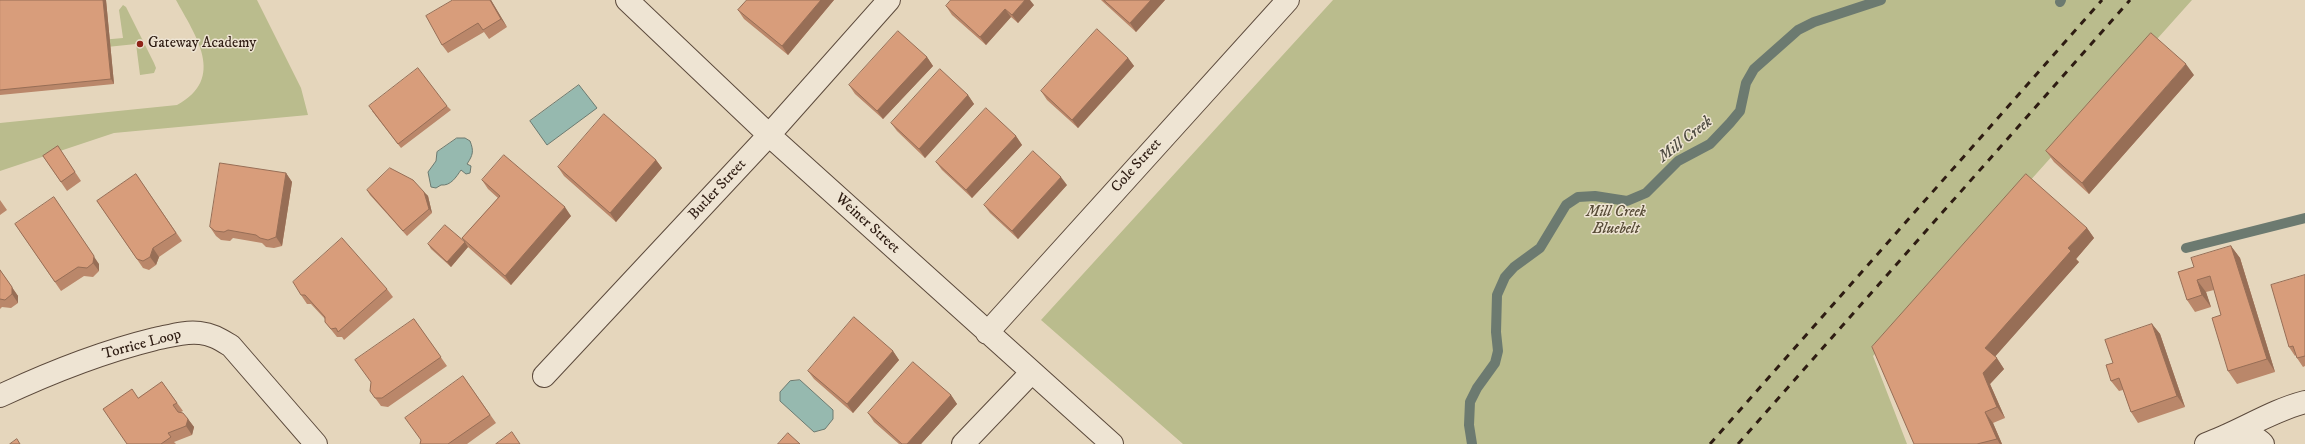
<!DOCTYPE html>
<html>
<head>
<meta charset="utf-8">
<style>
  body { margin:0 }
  canvas { display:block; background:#e5d6bc }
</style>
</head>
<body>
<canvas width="2305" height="444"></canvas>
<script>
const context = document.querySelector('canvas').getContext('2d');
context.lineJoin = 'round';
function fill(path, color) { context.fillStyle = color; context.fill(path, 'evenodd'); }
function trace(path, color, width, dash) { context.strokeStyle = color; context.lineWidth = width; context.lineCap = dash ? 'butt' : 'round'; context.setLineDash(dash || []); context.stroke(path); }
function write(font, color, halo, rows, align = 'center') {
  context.font = font + ' "IM FELL DW Pica",serif'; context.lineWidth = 3; context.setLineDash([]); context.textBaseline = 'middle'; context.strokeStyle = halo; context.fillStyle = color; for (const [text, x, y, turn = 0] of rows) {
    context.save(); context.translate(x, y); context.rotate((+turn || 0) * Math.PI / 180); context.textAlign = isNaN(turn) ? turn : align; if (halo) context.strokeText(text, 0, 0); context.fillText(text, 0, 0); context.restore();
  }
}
fill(new Path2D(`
  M 176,0 L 257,0 L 301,88 L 308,115 L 114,133 L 0,171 L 0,123 L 177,105 C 227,78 195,35 176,0 Z
  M 1333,0 L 2192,0 L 1873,356 L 1907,444 L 1183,444 L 1041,320 Z
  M 123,5 L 126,7 L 154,63 L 156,68 L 154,73 L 140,75 L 136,44 L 0,58 L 0,49 L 123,38 L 119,10 Z`), '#babc8d');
const water = new Path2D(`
  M 579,85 L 597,108 L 547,145 L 530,121 Z
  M 457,138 L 465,138 L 470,141 C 474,151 473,155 467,164 L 471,166 L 470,173 L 466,174 L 461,170 C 456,177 451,186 441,185 L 436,188 L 431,187 L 428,172 L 436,161 L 437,152 Z
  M 800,380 L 833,410 L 833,419 L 825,429 L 814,432 L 780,401 L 780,392 L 790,381 Z`);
fill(water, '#96b9af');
trace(water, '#6c7a70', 1);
trace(new Path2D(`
  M 2060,2 L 2061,0
  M 2186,248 L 2305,218
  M 1472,444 L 1469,425 L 1470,402 L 1477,388 L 1495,363 L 1498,351 L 1496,332 L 1497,295 L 1505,277 L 1514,267 L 1540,248 L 1566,205 L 1578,197 L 1595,196 L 1627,201 L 1646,193 L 1678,161 L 1710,144 L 1730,123 L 1740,111 L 1746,83 L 1754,69 L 1798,30 L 1814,22 L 1881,0`), '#6c7a70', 10);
const minor = new Path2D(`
  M 627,0 L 769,135 L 1112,444
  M 987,333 L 1288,0
  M 544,376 L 769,135 L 889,0
  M 0,396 C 49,373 102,352 155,339 C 170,336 185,331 200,333 C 212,334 221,340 231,346 L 316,444
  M 963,444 L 1031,373`);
const tertiary = new Path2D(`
  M 2232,435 C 2244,434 2255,435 2263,444
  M 2206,444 C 2240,432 2270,411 2305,402`);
trace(minor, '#5c4a3c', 24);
trace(tertiary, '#5c4a3c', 24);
trace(minor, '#eee4d3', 22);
trace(tertiary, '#eee4d3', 22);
trace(new Path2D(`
  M 1710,444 L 2102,0
  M 1738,444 L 2130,0`), '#2e1c12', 3, [7, 7]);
fill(new Path2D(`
  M 0,0 L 106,0 L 114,84 L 0,95 Z
  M 453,0 L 491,0 L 507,27 L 489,39 L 484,32 L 448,53 L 442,45 Z
  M 747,0 L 834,0 L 788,55 L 744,19 L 738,10 Z
  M 1101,0 L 1165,0 L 1136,32 Z
  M 1034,5 L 1018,23 L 1011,17 L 986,45 L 952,15 L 946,6 Z
  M 927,57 L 933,66 L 883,119 L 855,94 L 849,85 Z
  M 1128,58 L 1134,66 L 1078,128 L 1047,100 L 1041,91 Z
  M 2194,75 L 2089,194 L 2054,162 L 2046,151 Z
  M 968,95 L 974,104 L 925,158 L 897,131 L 891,123 Z
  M 447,106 L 451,110 L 401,148 L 372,111 Z
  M 1016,136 L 1022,145 L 972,198 L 942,170 L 936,162 Z
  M 58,146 L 81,181 L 67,191 L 43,156 Z
  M 656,160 L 662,168 L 616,222 L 564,176 L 558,167 Z
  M 286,173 L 292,182 L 282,246 L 274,248 L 266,247 L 262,243 L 233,238 L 230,241 L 221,240 L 216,236 L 210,227 Z
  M 136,174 L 182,241 L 159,257 L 156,265 L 149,270 L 143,268 L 97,201 Z
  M 482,180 L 571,216 L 511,285 L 468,247 L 451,267 L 431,249 L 428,244 L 465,242 L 462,238 L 498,198 L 488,189 Z
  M 1067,185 L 1018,239 L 990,213 L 984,205 Z
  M 367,190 L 424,192 L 428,196 L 432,213 L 407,236 L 370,195 Z
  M 0,200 L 7,210 L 0,215 Z
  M 15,224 L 99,264 L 99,271 L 93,277 L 84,276 L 61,291 Z
  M 2087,228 L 2094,238 L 2076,259 L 2079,262 L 1995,356 L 2004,369 L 1990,384 L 2005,418 L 1993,423 L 2002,444 L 1914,444 Z
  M 2231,246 L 2240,258 L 2275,372 L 2237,384 L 2228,371 L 2221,315 L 2214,290 L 2206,292 L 2211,307 L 2195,312 L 2187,300 L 2194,267 Z
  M 0,270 L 18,296 L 18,303 L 11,308 L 2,307 L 0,309 Z
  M 2305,275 L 2305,366 L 2303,367 L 2297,358 L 2296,355 L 2295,356 L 2289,347 Z
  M 387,289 L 393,297 L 344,340 L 342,337 L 337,337 L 325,322 L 325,319 L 311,304 L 307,304 L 301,295 Z
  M 414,319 L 447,366 L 388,407 L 381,406 L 370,391 Z
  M 2152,324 L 2160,334 L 2185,407 L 2138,423 L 2131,412 L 2123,390 L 2119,391 L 2111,381 L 2113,363 Z
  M 893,351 L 899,360 L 853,413 L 814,379 L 808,371 Z
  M 463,376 L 496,423 L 467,444 L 420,444 L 421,440 Z
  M 162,382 L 183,411 L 181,412 L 188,419 L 194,427 L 192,435 L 174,442 L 176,444 L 127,444 L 139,398 Z
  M 951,395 L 957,404 L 921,444 L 899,444 L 874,422 L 868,413 Z`), '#ba876a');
fill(new Path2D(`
  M 103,0 L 106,0 L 114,84 L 111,79 Z
  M 490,0 L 491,0 L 507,27 L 501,19 Z
  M 821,0 L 834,0 L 788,55 L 782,46 Z
  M 1025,0 L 1030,0 L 1034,5 L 1018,23 L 1012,15 Z
  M 1151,0 L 1165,0 L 1136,32 L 1130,23 Z
  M 1005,9 L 1011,17 L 986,45 L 980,37 Z
  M 927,57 L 933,66 L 883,119 L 877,111 Z
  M 1128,58 L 1134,66 L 1078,128 L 1072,120 Z
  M 2186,64 L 2194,75 L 2089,194 L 2082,183 Z
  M 968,95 L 974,104 L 925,158 L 919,149 Z
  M 1016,136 L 1022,145 L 972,198 L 966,190 Z
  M 656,160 L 662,168 L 616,222 L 610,213 Z
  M 286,173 L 292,182 L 282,246 L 276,237 Z
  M 1061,177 L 1067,185 L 1018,239 L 1012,231 Z
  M 424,192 L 428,196 L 432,213 L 429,209 Z
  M 54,197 L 99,264 L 99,271 L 93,263 Z
  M 565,207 L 571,216 L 511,285 L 505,276 Z
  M 2087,228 L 2094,238 L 2076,259 L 2079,262 L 1993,359 L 1985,348 L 2068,248 Z
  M 465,242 L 468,247 L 451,267 L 447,262 Z
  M 2231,246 L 2240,258 L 2275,372 L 2267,359 Z
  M 153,248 L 159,257 L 156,265 L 150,257 Z
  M 0,270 L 18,296 L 18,303 L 12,294 Z
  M 2197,280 L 2206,292 L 2211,307 L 2202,295 Z
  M 2152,324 L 2160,334 L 2185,407 L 2177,396 Z
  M 893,351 L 899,360 L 853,413 L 847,404 Z
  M 1997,358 L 2004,369 L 1990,384 L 2005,418 L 1997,407 L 1983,373 Z
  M 951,395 L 957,404 L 921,444 L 907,444 Z
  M 1985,412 L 1993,423 L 2002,444 L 2000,444 L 1997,439 Z
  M 188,419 L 194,427 L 192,435 L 186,426 Z`), '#976e56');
const building = new Path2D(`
  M 0,0 L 103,0 L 111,79 L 0,90 Z
  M 453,0 L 490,0 L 501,19 L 483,30 L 478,23 L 442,45 L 426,16 Z
  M 747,0 L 821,0 L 782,46 L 738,10 Z
  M 951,0 L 1025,0 L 1012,15 L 1005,9 L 980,37 L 946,6 Z
  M 1104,0 L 1151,0 L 1130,23 Z
  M 1097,29 L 1128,58 L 1072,120 L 1041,91 Z
  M 898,31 L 927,57 L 877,111 L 849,85 Z
  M 2151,33 L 2186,64 L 2082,183 L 2046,151 Z
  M 418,68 L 447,106 L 398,144 L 369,106 Z
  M 940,69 L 968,95 L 919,149 L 891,123 Z
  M 986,108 L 1016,136 L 966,190 L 936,162 Z
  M 604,114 L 656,160 L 610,213 L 558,167 Z
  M 58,146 L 75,172 L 61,182 L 43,156 Z
  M 1033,151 L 1061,177 L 1012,231 L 984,205 Z
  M 504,155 L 565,207 L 505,276 L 462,238 L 500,196 L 482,180 Z
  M 220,163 L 286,173 L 276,237 L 268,240 L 260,238 L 256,235 L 228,230 L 224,232 L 215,231 L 210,227 Z
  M 390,168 L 413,180 L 424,192 L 429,209 L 403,231 L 367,190 Z
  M 136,174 L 176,233 L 153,248 L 150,257 L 143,261 L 137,259 L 97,201 Z
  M 2026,174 L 2087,228 L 2068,248 L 2071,251 L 1985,348 L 1997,358 L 1983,373 L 1997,407 L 1985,412 L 1997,439 L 1977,444 L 1914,444 L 1872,347 Z
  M 54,197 L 94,256 L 93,263 L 87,268 L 78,267 L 55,282 L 15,224 Z
  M 445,225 L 465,242 L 447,262 L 428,244 Z
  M 342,238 L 387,289 L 338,332 L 336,328 L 331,329 L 325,322 L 325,317 L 305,295 L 301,295 L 293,282 Z
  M 2231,246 L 2267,359 L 2228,371 L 2212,318 L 2221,315 L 2210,276 L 2197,280 L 2202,295 L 2187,300 L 2178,272 L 2194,267 L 2191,258 Z
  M 0,270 L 12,287 L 12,294 L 5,300 L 0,299 Z
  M 2305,275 L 2305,356 L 2297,358 L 2293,346 L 2289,347 L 2271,285 Z
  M 854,317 L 893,351 L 847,404 L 808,371 Z
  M 414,319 L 441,357 L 382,398 L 375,398 L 370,391 L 371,382 L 355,360 Z
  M 2152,324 L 2177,396 L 2131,412 L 2119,378 L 2111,381 L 2106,365 L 2113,363 L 2105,340 Z
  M 913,362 L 951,395 L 907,444 L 902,444 L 868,413 Z
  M 463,376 L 490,415 L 448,444 L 420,444 L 421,440 L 405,418 Z
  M 162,382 L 177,403 L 173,405 L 178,412 L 183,413 L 188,419 L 186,426 L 168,433 L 171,437 L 161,444 L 127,444 L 103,409 L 132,389 L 138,398 Z
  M 512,432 L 520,444 L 496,444 Z
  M 788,433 L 800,444 L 778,444 Z
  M 17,439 L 20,444 L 10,444 Z`);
fill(building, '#d89d7b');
trace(building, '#976e56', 1);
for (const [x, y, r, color] of [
  [140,44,4,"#8f2418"]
]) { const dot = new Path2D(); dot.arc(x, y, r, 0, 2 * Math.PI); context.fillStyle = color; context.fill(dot); trace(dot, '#eee4d3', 1.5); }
write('15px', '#2e1c12', '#eee4d3', [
  ["Gateway Academy",148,44]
], 'left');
write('15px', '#2e1c12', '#eee4d3', [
  ["Cole Street",1137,166,-48],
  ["Butler Street",718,190,-47],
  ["Weiner Street",867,224,42],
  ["Torrice Loop",142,345,-15]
]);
write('italic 15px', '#584c37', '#eee4d3', [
  ["Mill Creek",1616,213],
  ["Bluebelt",1616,230]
]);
write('italic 16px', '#4d4b41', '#eee4d3', [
  ["Mill Creek",1686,140,-38]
]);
</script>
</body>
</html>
